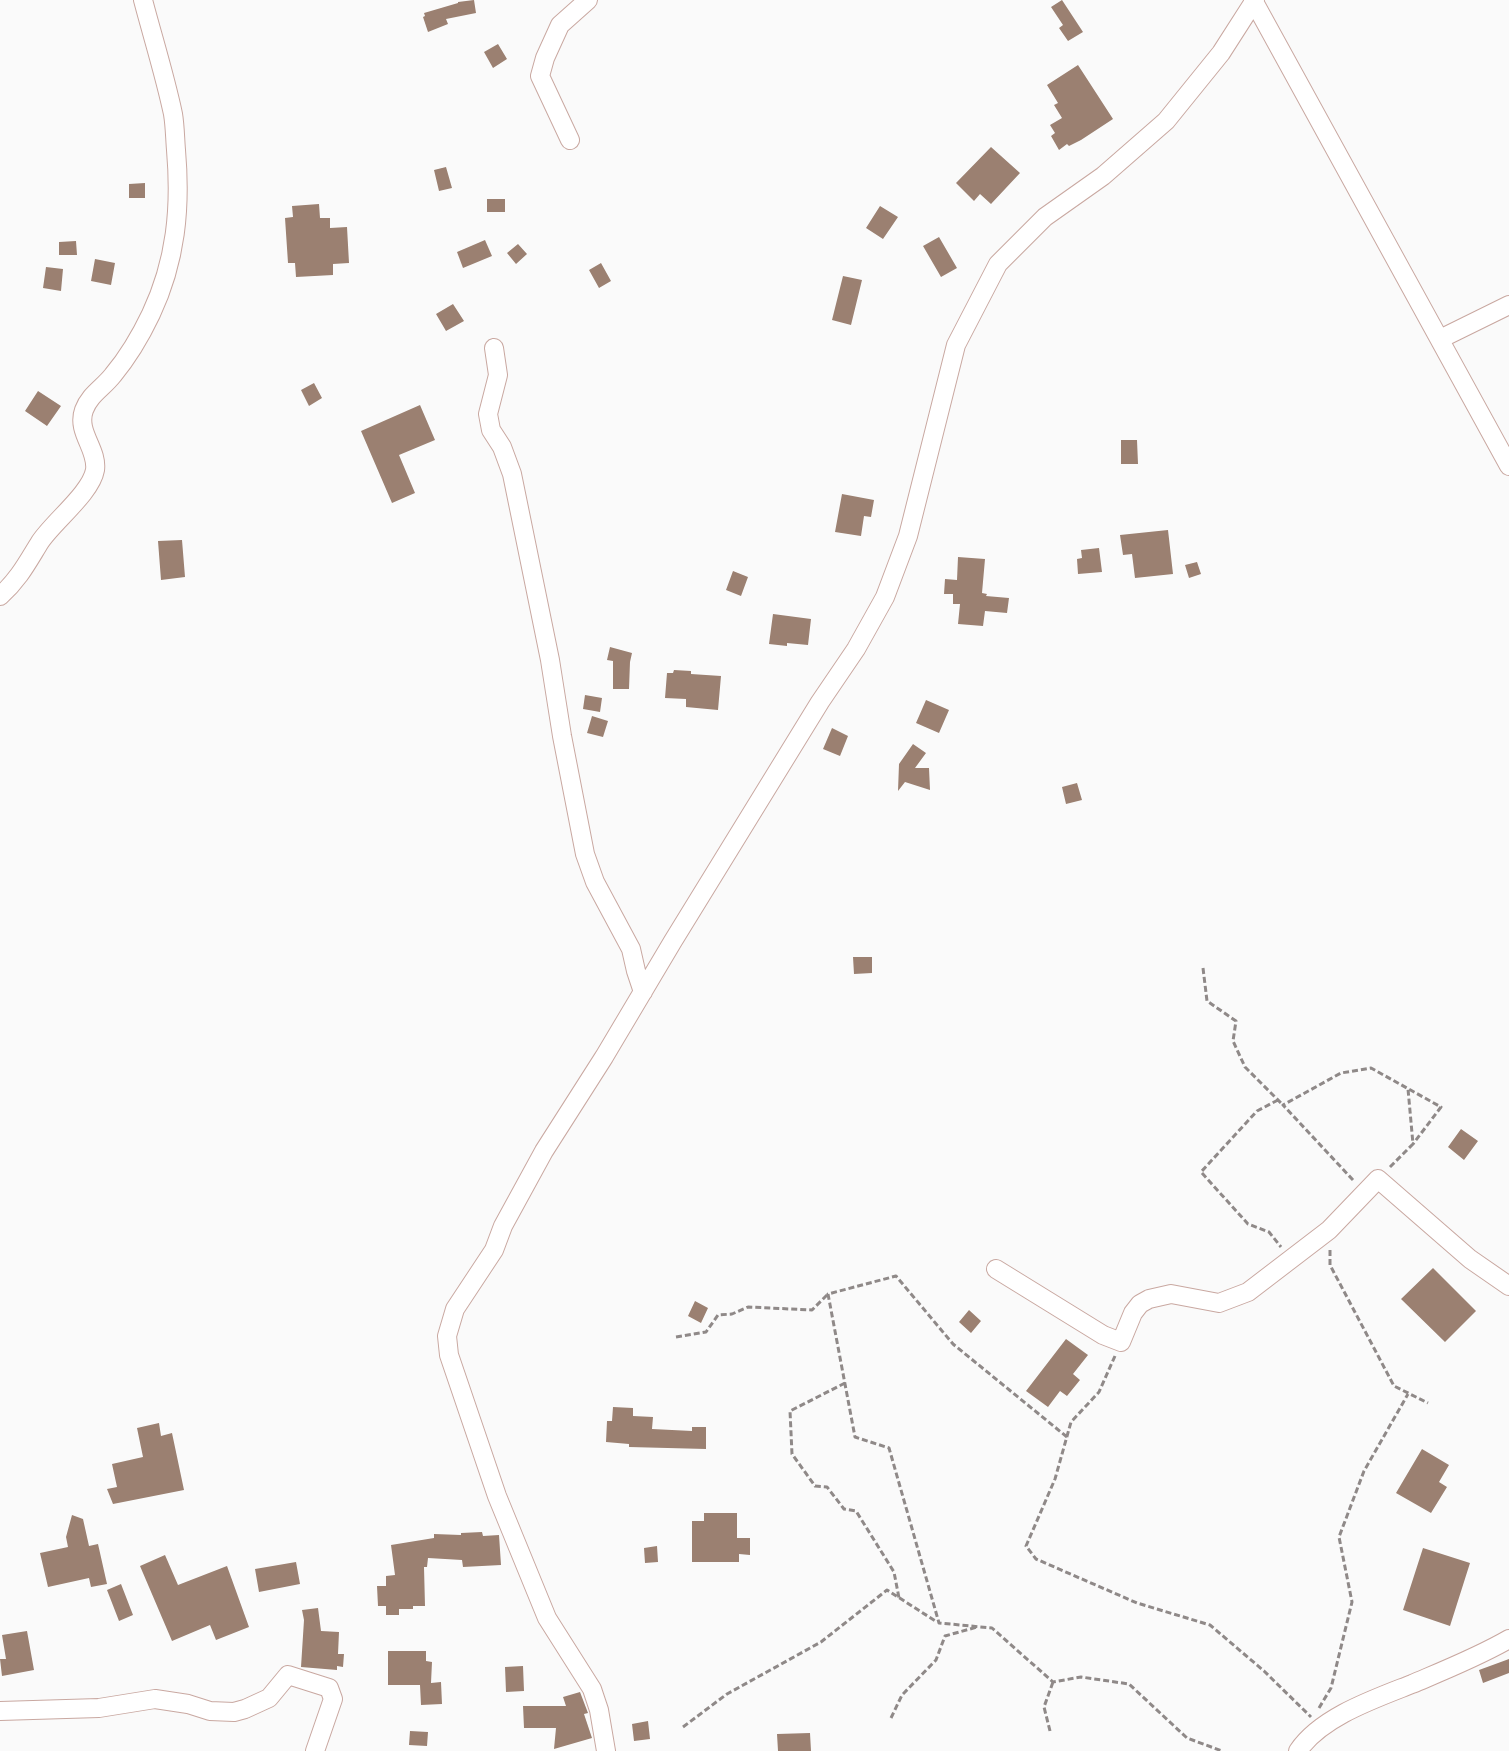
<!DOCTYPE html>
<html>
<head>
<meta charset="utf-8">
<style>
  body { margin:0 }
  canvas { display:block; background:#fafafa }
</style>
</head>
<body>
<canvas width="1509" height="1751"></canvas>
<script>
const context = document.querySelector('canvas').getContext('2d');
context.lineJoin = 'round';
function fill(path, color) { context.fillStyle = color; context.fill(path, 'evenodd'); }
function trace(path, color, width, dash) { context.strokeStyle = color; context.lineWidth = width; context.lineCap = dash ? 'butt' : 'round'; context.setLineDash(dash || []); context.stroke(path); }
fill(new Path2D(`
  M 474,0 L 476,13 L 446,19 L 448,24 L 428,32 L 423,17 L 425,16 L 424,13 L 458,3 L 458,2 Z
  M 1062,0 L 1083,32 L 1068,41 L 1059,28 L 1063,25 L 1051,7 Z
  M 498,44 L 507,59 L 493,68 L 484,52 Z
  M 1078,65 L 1113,119 L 1081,140 L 1069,146 L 1067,144 L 1059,150 L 1051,136 L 1055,133 L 1050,125 L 1062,118 L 1054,105 L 1058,103 L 1047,85 Z
  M 991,147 L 1020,173 L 991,204 L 980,194 L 974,201 L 956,183 Z
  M 446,167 L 452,188 L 439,191 L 434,170 Z
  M 145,183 L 145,198 L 129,198 L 129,184 Z
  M 487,199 L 505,199 L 505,212 L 487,212 Z
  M 319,204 L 320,218 L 330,218 L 330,228 L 347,227 L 349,263 L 333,264 L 333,275 L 296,277 L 295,263 L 288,263 L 285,218 L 293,217 L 292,206 Z
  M 880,206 L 898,217 L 883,239 L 866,228 Z
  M 939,237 L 957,268 L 941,277 L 923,246 Z
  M 485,240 L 492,256 L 463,268 L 457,252 Z
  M 76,241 L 77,255 L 59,255 L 59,242 Z
  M 518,244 L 527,254 L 516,264 L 507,253 Z
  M 95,259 L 115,263 L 111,285 L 91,281 Z
  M 601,263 L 611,281 L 599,288 L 589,270 Z
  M 46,267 L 63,269 L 61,291 L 43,288 Z
  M 843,276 L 862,280 L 851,325 L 832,320 Z
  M 453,304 L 464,321 L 446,331 L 436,314 Z
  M 314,383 L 322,398 L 309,406 L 301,390 Z
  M 38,391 L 61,406 L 47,426 L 25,411 Z
  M 420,405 L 435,440 L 399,455 L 415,493 L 392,503 L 361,431 Z
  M 1121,440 L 1137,440 L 1138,464 L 1121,464 Z
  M 842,494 L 874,500 L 871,517 L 864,516 L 861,536 L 835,532 Z
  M 1168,530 L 1173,574 L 1135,578 L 1132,554 L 1123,555 L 1120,535 Z
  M 182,540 L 185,577 L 161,580 L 158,541 Z
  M 1099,548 L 1102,572 L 1078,574 L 1077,559 L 1082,558 L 1081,550 Z
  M 958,557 L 985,559 L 982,593 L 987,594 L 986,596 L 1009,598 L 1007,613 L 985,611 L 983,626 L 958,624 L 960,604 L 953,604 L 953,594 L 944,594 L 945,579 L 957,580 Z
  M 1197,562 L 1201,574 L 1189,578 L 1185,565 Z
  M 733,571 L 748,577 L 741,596 L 726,590 Z
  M 773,614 L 811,619 L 808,645 L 787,643 L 787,646 L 769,644 Z
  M 610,647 L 632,653 L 630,662 L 629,689 L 613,689 L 613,661 L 607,660 Z
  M 674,670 L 691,671 L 691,674 L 721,676 L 718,710 L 686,707 L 686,699 L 665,698 L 667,673 L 673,673 Z
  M 585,695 L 602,698 L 600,712 L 583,709 Z
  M 926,700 L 949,710 L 939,733 L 916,723 Z
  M 592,716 L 608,721 L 603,737 L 587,733 Z
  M 832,728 L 848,736 L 840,756 L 823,749 Z
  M 913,744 L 926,753 L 915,768 L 929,768 L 930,790 L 905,782 L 898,791 L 899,764 Z
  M 1077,783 L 1082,800 L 1066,804 L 1062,787 Z
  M 853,957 L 872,957 L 872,973 L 854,974 Z
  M 1461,1129 L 1478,1141 L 1464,1160 L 1448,1147 Z
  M 1433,1268 L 1476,1311 L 1445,1342 L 1401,1299 Z
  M 695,1301 L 708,1308 L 701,1323 L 688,1316 Z
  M 969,1310 L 981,1321 L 971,1333 L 959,1322 Z
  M 1066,1339 L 1088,1355 L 1073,1374 L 1080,1380 L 1067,1396 L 1060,1391 L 1048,1407 L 1026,1391 Z
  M 613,1407 L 633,1408 L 633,1416 L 653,1417 L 652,1429 L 692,1431 L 692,1427 L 706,1427 L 706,1449 L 629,1447 L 629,1444 L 606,1442 L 607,1421 L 612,1421 Z
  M 159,1423 L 161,1436 L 172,1433 L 184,1490 L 113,1504 L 107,1489 L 117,1487 L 112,1464 L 143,1457 L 137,1428 Z
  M 1422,1449 L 1449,1465 L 1439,1482 L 1447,1487 L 1431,1513 L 1396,1493 Z
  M 704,1513 L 737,1513 L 737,1538 L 750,1538 L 750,1555 L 739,1554 L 739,1562 L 692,1562 L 692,1521 L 704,1521 Z
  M 72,1515 L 83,1519 L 89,1546 L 98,1544 L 107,1584 L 91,1587 L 89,1578 L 48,1587 L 40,1553 L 68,1547 L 66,1537 Z
  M 482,1532 L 483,1536 L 499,1535 L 501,1565 L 463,1567 L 462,1560 L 428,1558 L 427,1567 L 424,1567 L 425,1606 L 413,1606 L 413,1609 L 399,1609 L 399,1615 L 386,1615 L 386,1606 L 378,1606 L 377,1586 L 386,1586 L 386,1576 L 395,1575 L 391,1545 L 434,1538 L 434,1534 L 461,1535 L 461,1533 Z
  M 657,1546 L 658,1562 L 645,1563 L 644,1548 Z
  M 1423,1548 L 1470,1563 L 1450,1626 L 1403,1610 Z
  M 165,1555 L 178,1585 L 227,1566 L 249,1627 L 216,1640 L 210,1625 L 172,1641 L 140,1566 Z
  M 296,1562 L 300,1584 L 259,1592 L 255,1569 Z
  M 121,1584 L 133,1615 L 119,1621 L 107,1590 Z
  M 318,1608 L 321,1631 L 339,1632 L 338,1654 L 344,1654 L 343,1667 L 337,1666 L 337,1670 L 301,1667 L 304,1620 L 302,1610 Z
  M 27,1631 L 34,1670 L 2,1676 L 0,1659 L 6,1659 L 2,1635 Z
  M 388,1651 L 426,1651 L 426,1661 L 432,1662 L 431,1683 L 441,1682 L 442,1704 L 421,1705 L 420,1685 L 388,1685 Z
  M 1509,1659 L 1509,1673 L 1483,1683 L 1479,1670 Z
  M 523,1666 L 524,1691 L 506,1692 L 505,1667 Z
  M 580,1692 L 588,1713 L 584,1714 L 592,1738 L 554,1749 L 556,1728 L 524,1728 L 523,1706 L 566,1706 L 563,1697 Z
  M 648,1721 L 650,1739 L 634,1741 L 632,1724 Z
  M 410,1731 L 428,1732 L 427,1746 L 409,1745 Z
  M 810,1733 L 811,1751 L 778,1751 L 777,1734 Z`), '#9b8071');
const street = new Path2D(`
  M 1253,0 L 1509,466
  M 570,140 L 540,76 L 545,58 L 560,25 L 588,0
  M 1440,339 L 1509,305
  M 494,348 L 498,375 L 488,414 L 491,430 L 502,447 L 512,474 L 550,660 L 562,736 L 585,854 L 595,882 L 631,949 L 636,971 L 643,992
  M 0,596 C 19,579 27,563 40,542 C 53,522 91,493 95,470 C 98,449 76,432 84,410 C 90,394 103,388 113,375 C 128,357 141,335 151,314 C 176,261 181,208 176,150 C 175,138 175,126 173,114 C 165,76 153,38 143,0
  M 996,1269 L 1103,1335 L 1121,1342 L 1133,1313 L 1140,1304 L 1149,1299 L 1171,1294 L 1219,1303 L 1248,1292 L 1329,1230 L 1378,1179 L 1470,1259 L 1509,1286
  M 0,1711 L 99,1708 L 155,1699 L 188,1704 L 210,1711 L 234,1712 L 245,1709 L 269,1698 L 288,1675 L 329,1688 L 333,1699 L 315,1751
  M 606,1751 L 599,1710 L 592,1689 L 547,1618 L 497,1496 L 449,1355 L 447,1336 L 455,1309 L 494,1250 L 503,1226 L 544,1151 L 604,1057 L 673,941 L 820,702 L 856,649 L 885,597 L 908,536 L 956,345 L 998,264 L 1045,217 L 1103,176 L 1166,121 L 1221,53 L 1255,0
  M 1298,1751 C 1321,1717 1374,1699 1412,1684 C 1445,1670 1478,1657 1509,1639`);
trace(street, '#c9a8a1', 20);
trace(new Path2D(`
  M 1203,968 L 1207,1001 L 1236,1021 L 1233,1041 L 1245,1067 L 1283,1105
  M 1278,1100 L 1257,1111 L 1201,1172 L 1248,1224 L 1269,1232 L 1281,1247
  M 1390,1167 L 1413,1144 L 1408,1089
  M 1353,1180 L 1283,1105 L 1341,1073 L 1371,1068 L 1441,1107 L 1413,1144
  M 1330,1250 L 1330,1265 L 1394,1386 L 1428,1403
  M 676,1337 L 706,1332 L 718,1315 L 732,1314 L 748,1307 L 812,1310 L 828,1294
  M 1115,1356 L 1099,1392 L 1071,1422 L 1055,1479 L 1026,1546 L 1036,1559 L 1137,1603 L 1210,1625 L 1264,1671 L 1311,1717
  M 845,1383 L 790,1411 L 792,1454 L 815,1486 L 827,1487 L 844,1509 L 856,1511 L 894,1572 L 899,1598
  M 1067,1437 L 953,1344 L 896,1276 L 828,1294 L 855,1437 L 889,1448 L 939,1623 L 992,1628 L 1053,1682 L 1081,1677 L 1129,1684 L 1187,1738 L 1222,1751
  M 1319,1708 L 1331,1688 L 1352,1602 L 1339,1537 L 1364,1471 L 1408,1394
  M 891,1718 L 902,1695 L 936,1660 L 945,1636 L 977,1627
  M 683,1727 L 727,1694 L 821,1642 L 887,1590 L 937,1622
  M 1050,1731 L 1044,1707 L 1053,1682`), '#8f8988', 3, [6, 3]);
trace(street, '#fff', 18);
</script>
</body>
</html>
